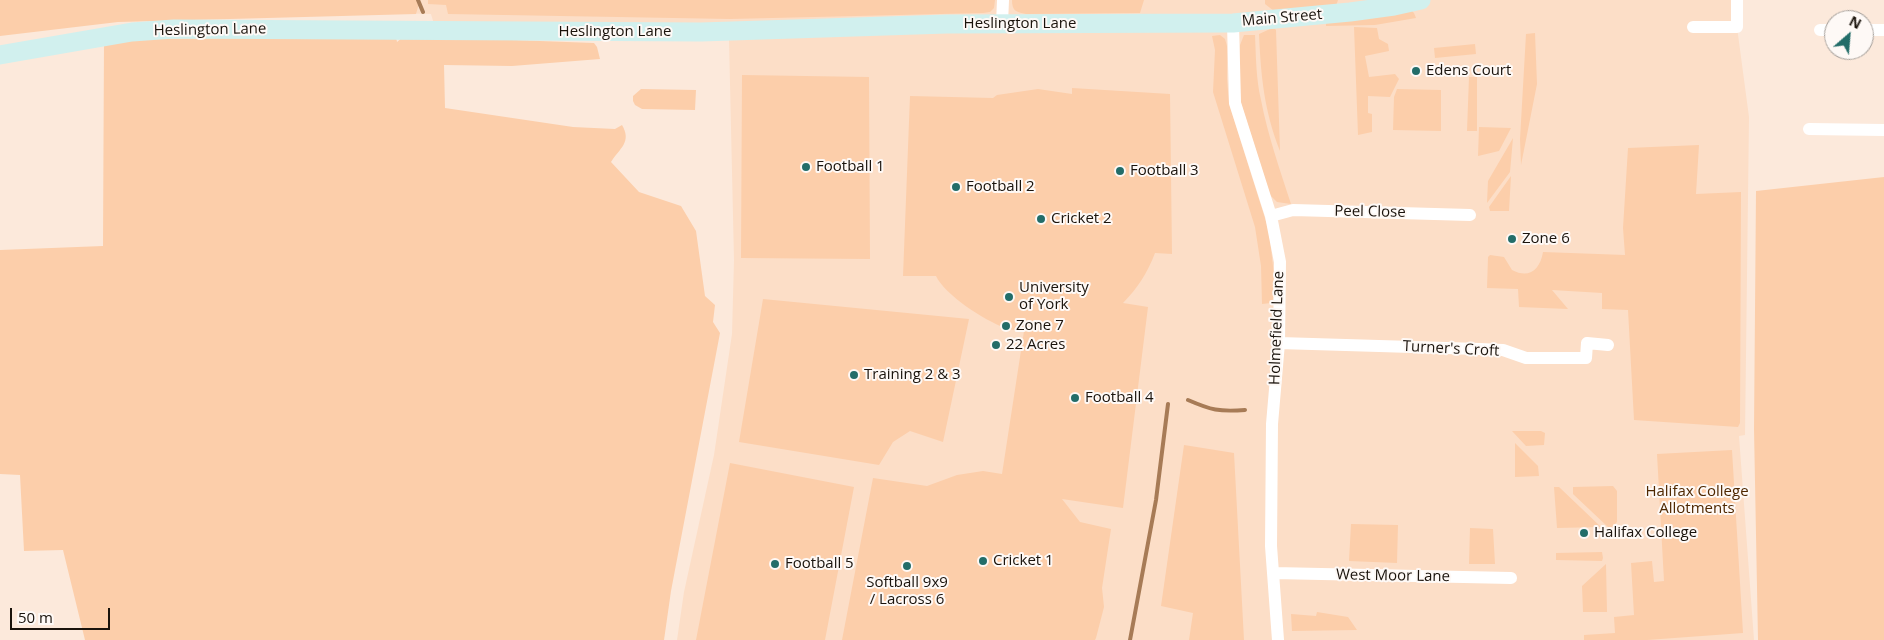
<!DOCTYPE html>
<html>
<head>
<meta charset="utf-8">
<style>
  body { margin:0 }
  #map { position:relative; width:1884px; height:640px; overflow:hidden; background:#fce9db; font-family:"Open Sans",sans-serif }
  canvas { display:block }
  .north { position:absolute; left:1824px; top:10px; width:50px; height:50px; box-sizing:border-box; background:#fef9f6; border:1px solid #a39d98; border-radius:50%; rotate:27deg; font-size:14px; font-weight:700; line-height:20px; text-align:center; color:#1a130c }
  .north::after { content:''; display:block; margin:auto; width:18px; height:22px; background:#236d69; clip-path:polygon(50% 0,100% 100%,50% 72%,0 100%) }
  .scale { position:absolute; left:10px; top:608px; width:100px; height:22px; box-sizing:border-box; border:2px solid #1a130c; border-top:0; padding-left:6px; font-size:15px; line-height:18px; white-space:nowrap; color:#1a130c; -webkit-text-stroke:4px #fef9f6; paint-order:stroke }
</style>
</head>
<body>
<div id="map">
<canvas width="1884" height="640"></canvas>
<div class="north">N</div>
<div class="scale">50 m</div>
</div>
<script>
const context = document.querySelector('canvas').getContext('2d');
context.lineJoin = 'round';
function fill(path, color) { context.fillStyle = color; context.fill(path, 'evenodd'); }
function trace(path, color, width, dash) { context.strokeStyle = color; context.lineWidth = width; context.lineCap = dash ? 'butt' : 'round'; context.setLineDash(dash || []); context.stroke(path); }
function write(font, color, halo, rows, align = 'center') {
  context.font = font + ' "Open Sans",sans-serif'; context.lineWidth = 4; context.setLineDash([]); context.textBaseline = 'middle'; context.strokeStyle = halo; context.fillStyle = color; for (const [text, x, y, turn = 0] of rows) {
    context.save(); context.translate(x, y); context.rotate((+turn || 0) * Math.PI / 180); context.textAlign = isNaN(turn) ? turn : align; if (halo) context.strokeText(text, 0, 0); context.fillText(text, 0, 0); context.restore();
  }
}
fill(new Path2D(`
  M 391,0 L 1737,0 L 1737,27 L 1749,117 L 1745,435 L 1739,436 L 1754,640 L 677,640 L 684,592 L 714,455 L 732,334 L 734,260 L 729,39 L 436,31 L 431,14 L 393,13 Z`), '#fcdec7');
fill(new Path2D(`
  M 0,0 L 420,0 L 416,14 L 118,22 L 0,36 Z
  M 428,0 L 995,0 L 994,8 L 990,12 L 983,13 L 730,19 L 448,14 L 446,5 L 428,4 Z
  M 1012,0 L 1144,0 L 1140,13 L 1026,14 C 1016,12 1012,11 1012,0 Z
  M 1265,0 L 1338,0 L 1336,6 L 1274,11 L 1265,4 Z
  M 1411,10 L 1414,13 L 1416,18 L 1375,25 L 1326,26 L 1326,23 Z
  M 1354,27 L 1377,28 L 1379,39 L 1388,44 L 1389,51 L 1365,56 L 1369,77 L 1395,74 L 1399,79 L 1390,97 L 1368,96 L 1368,113 L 1372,114 L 1372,132 L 1358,135 Z
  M 1270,29 L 1275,29 L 1276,30 L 1280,151 C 1264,110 1261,77 1259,34 Z
  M 1535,33 L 1537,84 L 1521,165 L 1520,139 L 1526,34 Z
  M 1220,35 L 1225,39 L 1227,46 L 1227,79 L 1229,104 L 1269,231 L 1274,275 L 1273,299 L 1271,303 L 1262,304 L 1261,266 L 1255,227 L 1213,92 L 1215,50 L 1212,36 Z
  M 1244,35 L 1255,35 C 1256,57 1256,79 1261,100 C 1268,136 1280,170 1291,204 L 1277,202 L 1270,195 L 1241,103 L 1239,82 L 1240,45 Z
  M 404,36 L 594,43 L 597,47 L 600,59 L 512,66 L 444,65 L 445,108 L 573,127 L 615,129 L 622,125 C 632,142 620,148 611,162 L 639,192 L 681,206 L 696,231 L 705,296 L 715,305 L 713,322 L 720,333 L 671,591 L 664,640 L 85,640 L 63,550 L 24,551 L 20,475 L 0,474 L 0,250 L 103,246 L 104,41 L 135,39 L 396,37 L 397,42 Z
  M 1475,44 L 1476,54 L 1435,58 L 1434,48 Z
  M 742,75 L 869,77 L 870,259 L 741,258 Z
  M 1469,77 L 1477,77 L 1477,131 L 1467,131 Z
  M 1072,88 L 1170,94 L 1172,254 L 1155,253 C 1148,272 1137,289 1123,303 L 1148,307 L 1123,508 L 1062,499 L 1080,522 L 1111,529 L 1102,588 L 1104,607 L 1096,638 L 1095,640 L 842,640 L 873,478 L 927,486 L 957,475 L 983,471 L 1002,474 L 1024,331 C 1018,330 1011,330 1005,328 C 984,320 945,295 936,276 L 903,276 L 910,96 L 993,98 L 997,95 L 1038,89 L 1072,94 Z
  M 641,89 L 696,90 L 695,110 L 642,109 L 635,105 L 633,101 L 633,96 Z
  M 1397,89 L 1441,90 L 1441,131 L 1393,130 L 1394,97 Z
  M 1479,127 L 1511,128 L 1499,151 L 1478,156 Z
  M 1513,138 L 1510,172 L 1487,203 L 1488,181 Z
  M 1699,145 L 1696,194 L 1741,192 L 1740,423 L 1738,427 L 1634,420 L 1628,310 L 1602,309 L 1602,293 L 1552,290 L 1568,309 L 1519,307 L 1518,289 L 1487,288 L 1488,257 L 1490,255 L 1504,257 L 1512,270 C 1529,279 1540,270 1543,252 L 1625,255 L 1623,228 L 1628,148 Z
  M 1511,176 L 1509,211 L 1490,211 L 1489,207 Z
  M 1884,177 L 1884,640 L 1758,640 L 1754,429 L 1756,191 Z
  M 763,299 L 969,319 L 943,442 L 910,431 L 893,442 L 879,465 L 739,442 Z
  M 1512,431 L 1541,431 L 1545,433 L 1544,445 L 1526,446 Z
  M 1515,443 L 1538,466 L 1539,476 L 1515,477 Z
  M 1184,445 L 1234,453 L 1244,640 L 1189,640 L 1193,613 L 1161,606 Z
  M 1732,450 L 1743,633 L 1647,640 L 1584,640 L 1584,635 L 1615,633 L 1614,617 L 1634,615 L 1631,563 L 1652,561 L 1654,582 L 1664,581 L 1657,454 Z
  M 730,463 L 854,487 L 825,640 L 696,640 Z
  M 1613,486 L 1617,491 L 1617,522 L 1612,527 L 1608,527 L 1573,494 L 1573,487 Z
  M 1554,487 L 1559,487 L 1601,527 L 1557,528 Z
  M 1351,524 L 1398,525 L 1397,563 L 1349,561 Z
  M 1470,528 L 1493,529 L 1495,564 L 1469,564 Z
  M 1602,552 L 1603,558 L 1602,561 L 1556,560 L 1556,553 Z
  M 1606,564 L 1607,612 L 1583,612 L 1582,586 Z
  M 1317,612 L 1348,617 L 1357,630 L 1292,631 L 1291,614 L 1316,616 Z`), '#fcceaa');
trace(new Path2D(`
  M 418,0 L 423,12
  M 1188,400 C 1211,410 1219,412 1245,410
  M 1130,640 L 1156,500 L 1168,404`), '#a77b56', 4);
trace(new Path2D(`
  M 1233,23 L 1235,103 L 1271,216 L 1280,262 L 1279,343 L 1272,424 L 1271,546 L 1278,640
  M 1002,24 L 1003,0
  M 1693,27 L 1737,27 L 1737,0
  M 1820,30 L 1834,30
  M 1864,30 L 1884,30
  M 1809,129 L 1884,130
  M 1271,216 L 1293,210 L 1470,215
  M 1279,343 L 1479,349 L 1503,350 L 1526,358 L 1586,358 L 1587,343 L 1608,345
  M 1274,573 L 1511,578`), '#fff', 12);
trace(new Path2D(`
  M 0,55 L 132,32 L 174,29 L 701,32 L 947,24 L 1233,23 L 1350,12 L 1394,6 L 1421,0`), '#d1f0ee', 19);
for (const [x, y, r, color] of [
  [1416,71,5,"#236d69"],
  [806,167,5,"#236d69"],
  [1120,171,5,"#236d69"],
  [956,187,5,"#236d69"],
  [1041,219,5,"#236d69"],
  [1512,239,5,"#236d69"],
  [1009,297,5,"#236d69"],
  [1006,326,5,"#236d69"],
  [996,345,5,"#236d69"],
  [854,375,5,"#236d69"],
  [1075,398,5,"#236d69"],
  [1584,533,5,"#236d69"],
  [983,561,5,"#236d69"],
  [775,564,5,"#236d69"],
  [907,566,5,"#236d69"]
]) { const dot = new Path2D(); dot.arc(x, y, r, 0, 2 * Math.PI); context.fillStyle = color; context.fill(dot); trace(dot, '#fef9f6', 2); }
write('15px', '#1a130c', '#fef9f6', [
  ["Main Street",1282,18,-5],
  ["Heslington Lane",1020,24],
  ["Heslington Lane",210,30,-1],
  ["Heslington Lane",615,32],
  ["Peel Close",1370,212,1],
  ["Holmefield Lane",1277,328,-88],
  ["Turner's Croft",1451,349,3],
  ["West Moor Lane",1393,576,1]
]);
write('15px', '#1a130c', '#fef9f6', [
  ["Edens Court",1426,71],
  ["Football 1",816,167],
  ["Football 3",1130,171],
  ["Football 2",966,187],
  ["Cricket 2",1051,219],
  ["Zone 6",1522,239],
  ["University",1019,288],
  ["of York",1019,305],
  ["Zone 7",1016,326],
  ["22 Acres",1006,345],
  ["Training 2 & 3",864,375],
  ["Football 4",1085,398],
  ["Halifax College",1594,533],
  ["Cricket 1",993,561],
  ["Football 5",785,564],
  ["Softball 9x9",907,583,"center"],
  ["/ Lacross 6",907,600,"center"]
], 'left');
write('15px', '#4f2800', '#fef9f6', [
  ["Halifax College",1697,492],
  ["Allotments",1697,509]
]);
</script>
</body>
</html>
